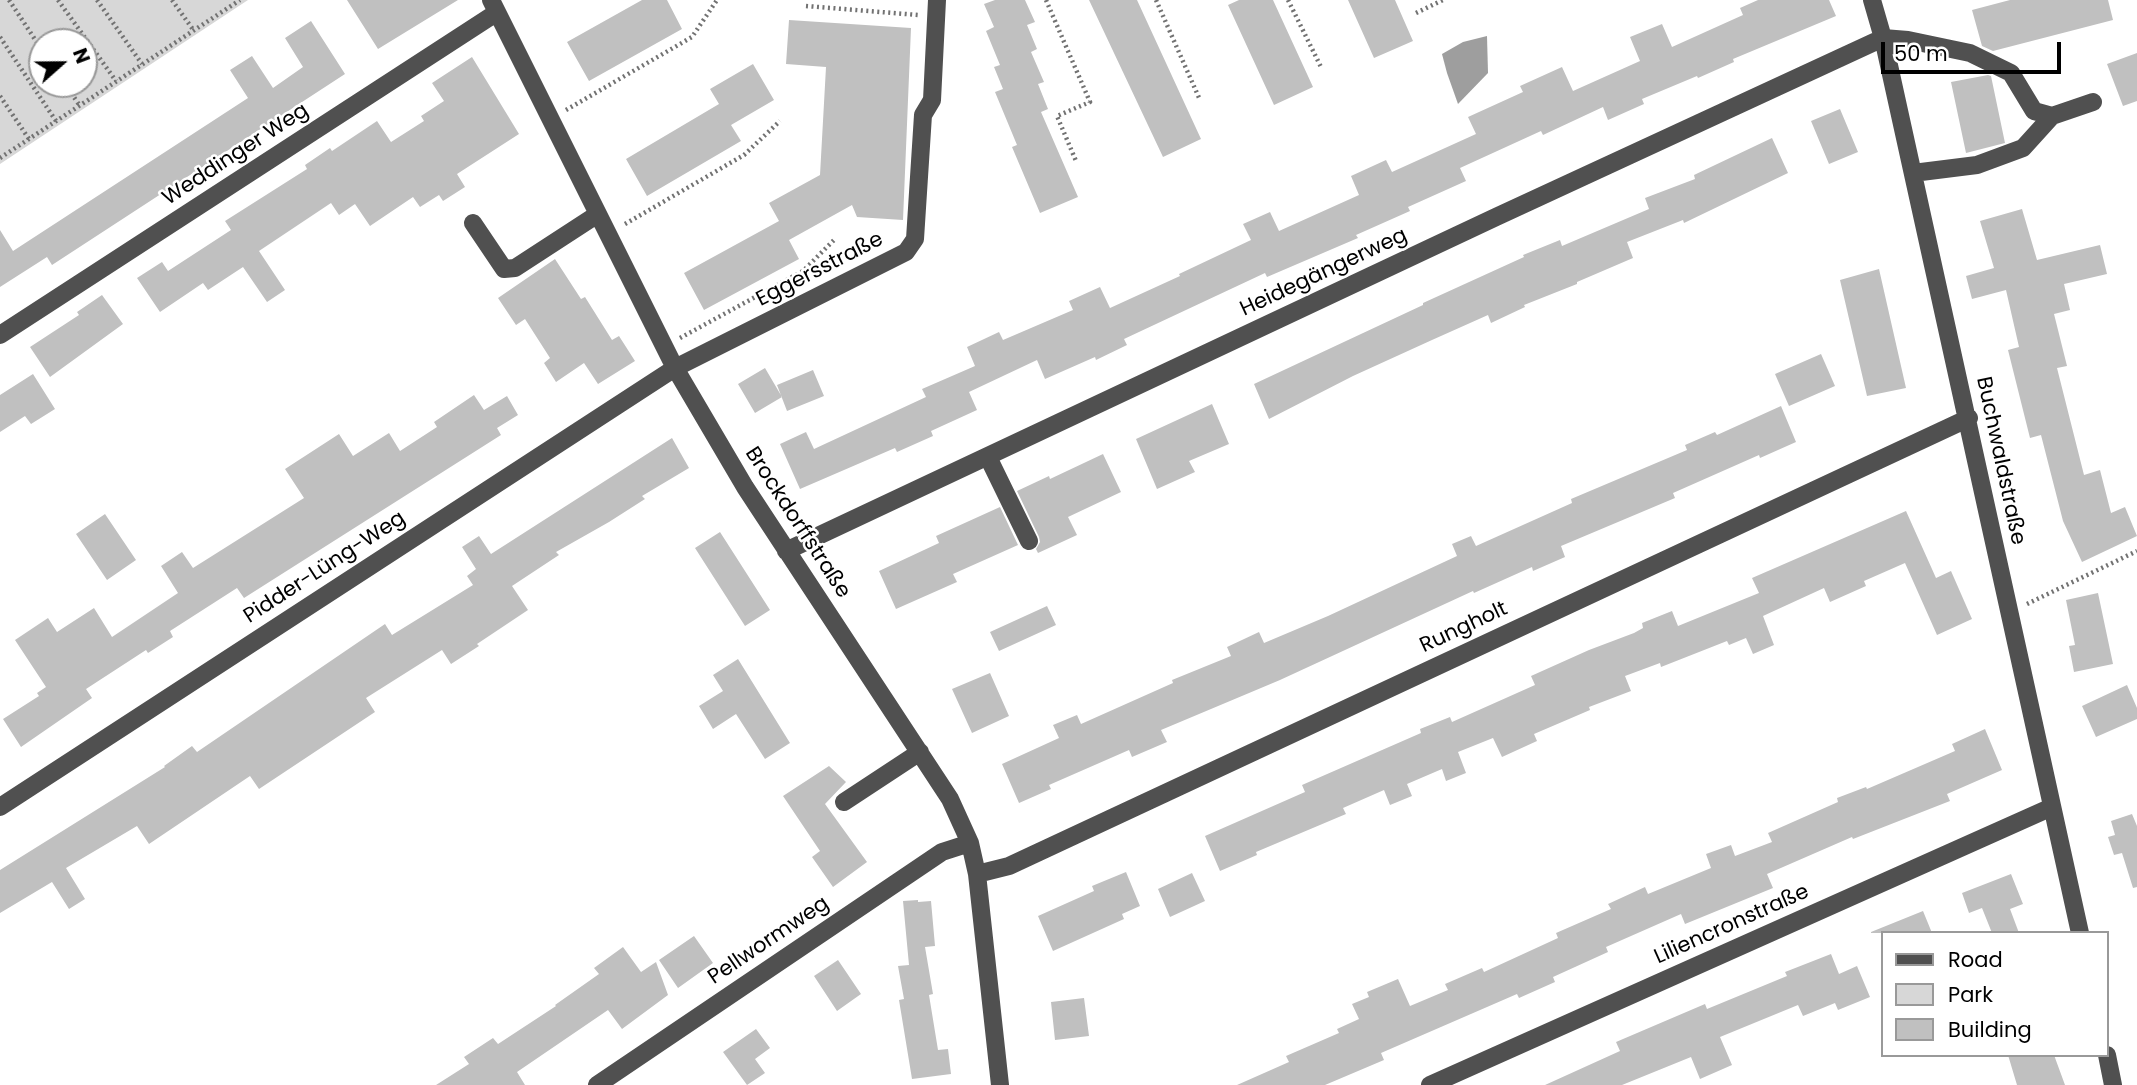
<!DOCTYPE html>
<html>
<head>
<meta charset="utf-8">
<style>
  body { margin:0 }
  #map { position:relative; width:2137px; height:1085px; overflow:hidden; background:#fff; font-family:Poppins,sans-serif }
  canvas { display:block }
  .legend { position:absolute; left:1881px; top:931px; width:228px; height:126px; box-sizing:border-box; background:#fff; border:2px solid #999; margin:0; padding:9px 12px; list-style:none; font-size:21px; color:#000 }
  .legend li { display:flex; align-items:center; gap:14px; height:35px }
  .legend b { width:35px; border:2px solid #999 }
  .north { position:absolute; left:28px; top:28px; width:70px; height:70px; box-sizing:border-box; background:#fff; border:2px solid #999; border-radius:50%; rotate:69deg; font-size:19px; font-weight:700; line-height:28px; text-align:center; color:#000 }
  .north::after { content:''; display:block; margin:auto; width:24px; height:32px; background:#000; clip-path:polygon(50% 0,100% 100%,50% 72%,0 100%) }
  .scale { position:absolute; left:1881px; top:42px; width:180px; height:32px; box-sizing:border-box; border:4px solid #000; border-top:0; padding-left:9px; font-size:21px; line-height:24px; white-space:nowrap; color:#000; -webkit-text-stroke:5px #fff; paint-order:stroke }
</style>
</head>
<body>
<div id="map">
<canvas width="2137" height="1085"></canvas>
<ul class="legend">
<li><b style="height:9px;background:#505050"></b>Road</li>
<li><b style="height:19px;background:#d7d7d7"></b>Park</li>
<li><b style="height:19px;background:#c0c0c0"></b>Building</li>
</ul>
<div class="north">N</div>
<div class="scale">50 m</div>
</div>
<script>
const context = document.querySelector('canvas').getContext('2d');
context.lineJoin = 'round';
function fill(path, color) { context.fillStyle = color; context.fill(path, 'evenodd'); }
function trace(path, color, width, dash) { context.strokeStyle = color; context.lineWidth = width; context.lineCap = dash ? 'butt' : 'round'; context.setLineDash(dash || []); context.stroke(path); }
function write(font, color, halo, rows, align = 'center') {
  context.font = font + ' Poppins,sans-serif'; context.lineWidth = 5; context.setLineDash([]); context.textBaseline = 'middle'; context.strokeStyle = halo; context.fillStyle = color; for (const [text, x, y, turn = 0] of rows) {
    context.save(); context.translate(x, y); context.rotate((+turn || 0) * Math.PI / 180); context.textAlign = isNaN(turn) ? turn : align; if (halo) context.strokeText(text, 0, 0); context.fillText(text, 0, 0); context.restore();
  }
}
fill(new Path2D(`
  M 0,0 L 248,0 L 0,164 ZM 42,42 L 84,42 L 84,84 L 42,84 Z`), '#d7d7d7');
fill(new Path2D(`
  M 1487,36 L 1488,73 L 1458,104 L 1447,73 L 1442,54 L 1463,42 Z`), '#9e9e9e');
fill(new Path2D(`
  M 347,0 L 458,0 L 378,49 Z
  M 642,0 L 667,0 L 682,29 L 589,81 L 567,42 Z
  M 995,0 L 1025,0 L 1035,22 L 1027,25 L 1037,49 L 1031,52 L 1044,82 L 1038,84 L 1048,109 L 1041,112 L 1078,197 L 1040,213 L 1012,147 L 1017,145 L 995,92 L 1003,89 L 994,67 L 1000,65 L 986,31 L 994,27 L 984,4 Z
  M 1089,0 L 1137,0 L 1201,139 L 1163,157 Z
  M 1239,0 L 1273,0 L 1313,87 L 1274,105 L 1228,5 Z
  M 1348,0 L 1395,0 L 1413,41 L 1374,58 Z
  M 1758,0 L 1829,0 L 1836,16 L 1733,59 L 1734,62 L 1698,78 L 1697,76 L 1642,99 L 1644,104 L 1608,120 L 1603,107 L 1543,135 L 1541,131 L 1460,168 L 1466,181 L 1408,207 L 1410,211 L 1356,235 L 1358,238 L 1267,277 L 1265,273 L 1124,339 L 1127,345 L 1096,360 L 1095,357 L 1045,379 L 1037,360 L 969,392 L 977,410 L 931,431 L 933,436 L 897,452 L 895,448 L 800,489 L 780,444 L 806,432 L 814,449 L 926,397 L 922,389 L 975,366 L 967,347 L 999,332 L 1003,340 L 1073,310 L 1069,301 L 1100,287 L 1110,308 L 1180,276 L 1179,274 L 1251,240 L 1243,224 L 1270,212 L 1279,231 L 1359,195 L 1351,176 L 1386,160 L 1392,172 L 1476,134 L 1468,117 L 1523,92 L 1520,86 L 1562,67 L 1573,91 L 1640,61 L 1630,37 L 1662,24 L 1672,47 L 1743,15 L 1740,8 Z
  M 2010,0 L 2108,0 L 2113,20 L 1993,51 L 1982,46 L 1972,10 Z
  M 789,20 L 911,28 L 903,220 L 857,217 L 852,205 L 789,240 L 799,259 L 704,310 L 684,273 L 779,221 L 769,203 L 820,175 L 826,67 L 786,64 Z
  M 311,21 L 345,74 L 52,265 L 47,257 L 0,287 L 0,230 L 13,251 L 248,98 L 230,70 L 252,56 L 273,88 L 303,67 L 285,38 Z
  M 2137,53 L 2137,101 L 2123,106 L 2107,64 Z
  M 472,57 L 519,134 L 457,174 L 465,187 L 443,201 L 439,195 L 420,207 L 413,197 L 370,226 L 355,204 L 339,215 L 331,203 L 259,251 L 285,290 L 267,302 L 243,267 L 208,290 L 203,283 L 160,312 L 137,278 L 162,262 L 168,271 L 231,230 L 225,221 L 307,169 L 305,165 L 330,148 L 332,151 L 377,121 L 391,142 L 424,121 L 421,116 L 444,101 L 432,83 Z
  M 753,64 L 774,100 L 731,125 L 741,141 L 647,196 L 626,159 L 719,104 L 710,89 Z
  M 1988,75 L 1991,76 L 2005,143 L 1966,153 L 1951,82 Z
  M 1840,109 L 1858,152 L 1829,164 L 1811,121 Z
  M 1772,138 L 1788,173 L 1684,223 L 1683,220 L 1627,242 L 1633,258 L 1577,282 L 1577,284 L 1524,305 L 1525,307 L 1491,323 L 1488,315 L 1432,340 L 1353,376 L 1269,419 L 1254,384 L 1423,305 L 1423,303 L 1524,257 L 1523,255 L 1560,240 L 1562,246 L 1649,209 L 1645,198 L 1695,179 L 1694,175 Z
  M 2022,209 L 2037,260 L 2100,245 L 2107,274 L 2064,284 L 2070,310 L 2054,314 L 2067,366 L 2057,368 L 2084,475 L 2100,470 L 2111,513 L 2125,507 L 2137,536 L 2082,562 L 2063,521 L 2041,435 L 2030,438 L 2008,350 L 2019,347 L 2006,290 L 1972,299 L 1966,276 L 1994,268 L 1980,221 Z
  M 555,259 L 581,299 L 585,297 L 612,340 L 619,336 L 635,361 L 598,384 L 584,363 L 556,382 L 544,363 L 550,358 L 525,319 L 516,325 L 498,298 Z
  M 1879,269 L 1906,388 L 1867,396 L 1840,280 Z
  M 102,295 L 123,324 L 50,377 L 30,347 L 79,315 L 77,312 Z
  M 1821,354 L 1835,386 L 1789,406 L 1775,374 Z
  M 765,368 L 782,397 L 755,413 L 738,384 Z
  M 813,370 L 824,396 L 787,411 L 777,385 Z
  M 33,374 L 55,409 L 31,424 L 25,416 L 0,432 L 0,395 Z
  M 474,395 L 484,410 L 507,396 L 518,415 L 497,428 L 501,435 L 244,598 L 237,588 L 170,631 L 173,637 L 148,653 L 146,650 L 86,689 L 92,698 L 21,747 L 3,719 L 39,696 L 37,693 L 46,687 L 15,640 L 48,618 L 57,632 L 94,608 L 112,637 L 178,593 L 161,566 L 182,552 L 193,568 L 304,498 L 285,469 L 339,434 L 353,456 L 389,433 L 400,451 L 437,427 L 434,422 Z
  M 1212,404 L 1229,444 L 1189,461 L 1195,472 L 1157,489 L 1136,439 Z
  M 1781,406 L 1796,442 L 1760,458 L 1759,455 L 1673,493 L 1675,498 L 1561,546 L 1565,557 L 1533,571 L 1532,567 L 1474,593 L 1473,591 L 1280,680 L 1161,730 L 1167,742 L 1132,757 L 1129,750 L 1049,785 L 1051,789 L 1019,803 L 1002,764 L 1059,738 L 1053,725 L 1077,715 L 1081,724 L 1173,683 L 1172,680 L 1231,656 L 1227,647 L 1259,632 L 1264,643 L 1328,616 L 1457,556 L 1452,544 L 1471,536 L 1476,546 L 1572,503 L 1571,499 L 1687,450 L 1685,445 L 1715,432 L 1717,435 Z
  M 672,438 L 689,468 L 642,496 L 645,499 L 609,522 L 556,552 L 559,555 L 512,586 L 528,610 L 477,644 L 479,646 L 451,664 L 442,650 L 366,698 L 375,712 L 259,789 L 250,776 L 149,844 L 137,826 L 66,868 L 85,899 L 69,909 L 52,882 L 0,913 L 0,870 L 165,767 L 164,766 L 192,746 L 197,752 L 385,624 L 392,635 L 473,585 L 467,576 L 476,569 L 462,547 L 479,536 L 491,554 Z
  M 1103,454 L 1121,492 L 1068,517 L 1077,535 L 1038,553 L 1036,549 L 1040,542 L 1039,537 L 1017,491 L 1049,476 L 1050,479 Z
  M 1000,507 L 1018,545 L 953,574 L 957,582 L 896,609 L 879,571 L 939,543 L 936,536 Z
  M 1906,511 L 1936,578 L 1951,571 L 1972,619 L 1937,635 L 1905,563 L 1864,581 L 1866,586 L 1830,602 L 1824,588 L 1763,616 L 1774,645 L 1753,654 L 1746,638 L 1729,645 L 1727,641 L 1661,667 L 1660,663 L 1625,676 L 1631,691 L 1589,707 L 1590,710 L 1534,734 L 1537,741 L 1502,757 L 1493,738 L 1458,752 L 1466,773 L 1446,781 L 1442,769 L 1407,784 L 1412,796 L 1390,805 L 1384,790 L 1343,808 L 1346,814 L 1256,852 L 1257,855 L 1220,871 L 1205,836 L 1305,792 L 1302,785 L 1421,733 L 1420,729 L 1450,717 L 1452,722 L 1535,685 L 1531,676 L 1589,650 L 1634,633 L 1643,628 L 1642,623 L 1672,611 L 1678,626 L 1759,593 L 1752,578 Z
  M 105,514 L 136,560 L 107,580 L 76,534 Z
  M 720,532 L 770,610 L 745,626 L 695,548 Z
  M 2098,593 L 2113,664 L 2074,672 L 2069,646 L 2075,645 L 2066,600 Z
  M 1047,606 L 1056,625 L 999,651 L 990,632 Z
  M 738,659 L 790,743 L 765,759 L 736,714 L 713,729 L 699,706 L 723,691 L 713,675 Z
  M 990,673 L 1009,716 L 972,733 L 952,689 Z
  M 2127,685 L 2137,708 L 2137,719 L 2096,737 L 2082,706 Z
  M 1985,729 L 2002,770 L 1947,794 L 1950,801 L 1853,839 L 1852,837 L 1767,874 L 1773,888 L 1685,924 L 1681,914 L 1606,947 L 1608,952 L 1553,977 L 1555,982 L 1519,998 L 1517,994 L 1381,1053 L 1384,1060 L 1325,1085 L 1237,1085 L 1289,1062 L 1286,1056 L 1339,1033 L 1337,1029 L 1359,1019 L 1352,1004 L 1369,997 L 1367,992 L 1398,979 L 1410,1006 L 1448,990 L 1445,984 L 1482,968 L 1484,972 L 1558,938 L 1556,933 L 1611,909 L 1608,904 L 1645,887 L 1648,894 L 1711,868 L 1706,854 L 1731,845 L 1735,856 L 1772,842 L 1768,833 L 1838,802 L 1837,798 L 1866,787 L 1867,789 L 1955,751 L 1952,744 Z
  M 829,766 L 846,782 L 825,804 L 867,862 L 833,887 L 812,857 L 820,851 L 783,796 Z
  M 2132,814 L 2137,826 L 2137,887 L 2133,888 L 2122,853 L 2114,855 L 2108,837 L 2115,835 L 2111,821 Z
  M 1126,872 L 1140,906 L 1122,914 L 1124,919 L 1053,951 L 1038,916 L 1094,891 L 1092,886 Z
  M 1192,873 L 1205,901 L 1170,917 L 1158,889 Z
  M 2011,874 L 2023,904 L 2010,909 L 2019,933 L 1992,933 L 1982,908 L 1969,913 L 1962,893 Z
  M 918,900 L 918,902 L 931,901 L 935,946 L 925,947 L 933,994 L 929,995 L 938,1050 L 948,1049 L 951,1074 L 912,1079 L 899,1000 L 904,999 L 898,966 L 909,965 L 903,901 Z
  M 1923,911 L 1932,933 L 1871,933 L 1871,932 Z
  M 694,936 L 713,963 L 678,988 L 659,960 Z
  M 623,947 L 641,972 L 656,962 L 668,995 L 622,1029 L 608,1010 L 517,1072 L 525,1085 L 436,1085 L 469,1064 L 464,1057 L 493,1038 L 498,1044 L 556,1006 L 555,1005 L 599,974 L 594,968 Z
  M 1831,954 L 1839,974 L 1857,966 L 1870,997 L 1838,1010 L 1835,1003 L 1803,1016 L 1798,1005 L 1720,1037 L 1732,1065 L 1700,1079 L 1691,1057 L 1622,1085 L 1545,1085 L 1620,1051 L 1616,1042 L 1705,1004 L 1707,1009 L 1787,976 L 1785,972 Z
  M 838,960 L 861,994 L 837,1011 L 814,976 Z
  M 1084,998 L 1089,1036 L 1055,1040 L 1051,1002 Z
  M 756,1029 L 770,1048 L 755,1059 L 765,1073 L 747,1085 L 723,1052 Z
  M 2008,1055 L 2054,1055 L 2065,1085 L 2017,1085 Z`), '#c0c0c0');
trace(new Path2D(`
  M 9,0 L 42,50
  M 58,0 L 116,81
  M 97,0 L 142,64
  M 172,0 L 194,31
  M 1046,0 L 1090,102 L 1057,116 L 1076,161
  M 1156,0 L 1200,100
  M 1288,0 L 1321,67
  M 806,6 L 918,15
  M 1416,13 L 1443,0
  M 0,37 L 56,121
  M 65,84 L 80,106
  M 0,96 L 29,139
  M 566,110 L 692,37 L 717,0
  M 0,158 L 240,0
  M 625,224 L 744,155 L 780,121
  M 680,338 L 803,271 L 834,240
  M 2027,604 L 2137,551`), '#727272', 4.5, [2, 3.5]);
trace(new Path2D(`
  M 491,0 L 675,368 L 745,487 L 950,799 L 970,843 L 977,874 L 1000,1085
  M 1872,0 L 1883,38 C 1951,336 2014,635 2080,933
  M 1913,173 L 1977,165 L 2023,148 L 2052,116
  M 473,223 L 504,269 L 515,268 L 598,214
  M 0,335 L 496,13
  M 988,457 L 1029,541
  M 786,551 L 1496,217 L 1883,38 L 1908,40 L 1970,53 L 2011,73 L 2034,111 L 2052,116 L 2093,102
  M 844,802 L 920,752
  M 0,807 L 675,368 L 906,252 L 915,239 L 923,115 L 932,100 L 937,0
  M 977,874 L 1009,866 L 1969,418
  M 2107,1055 L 2113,1085
  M 597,1085 L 942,852 L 970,843
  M 1430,1085 L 2052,807`), '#505050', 18);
write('21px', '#000', '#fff', [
  ["Weddinger Weg",236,155,-33],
  ["Eggersstraße",820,270,-27],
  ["Heidegängerweg",1324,273,-25],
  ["Buchwaldstraße",2000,461,78],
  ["Brockdorffstraße",797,523,57],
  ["Pidder-Lüng-Weg",325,568,-33],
  ["Rungholt",1464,628,-25],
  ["Liliencronstraße",1732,925,-24],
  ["Pellwormweg",769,941,-34]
]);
</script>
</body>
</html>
